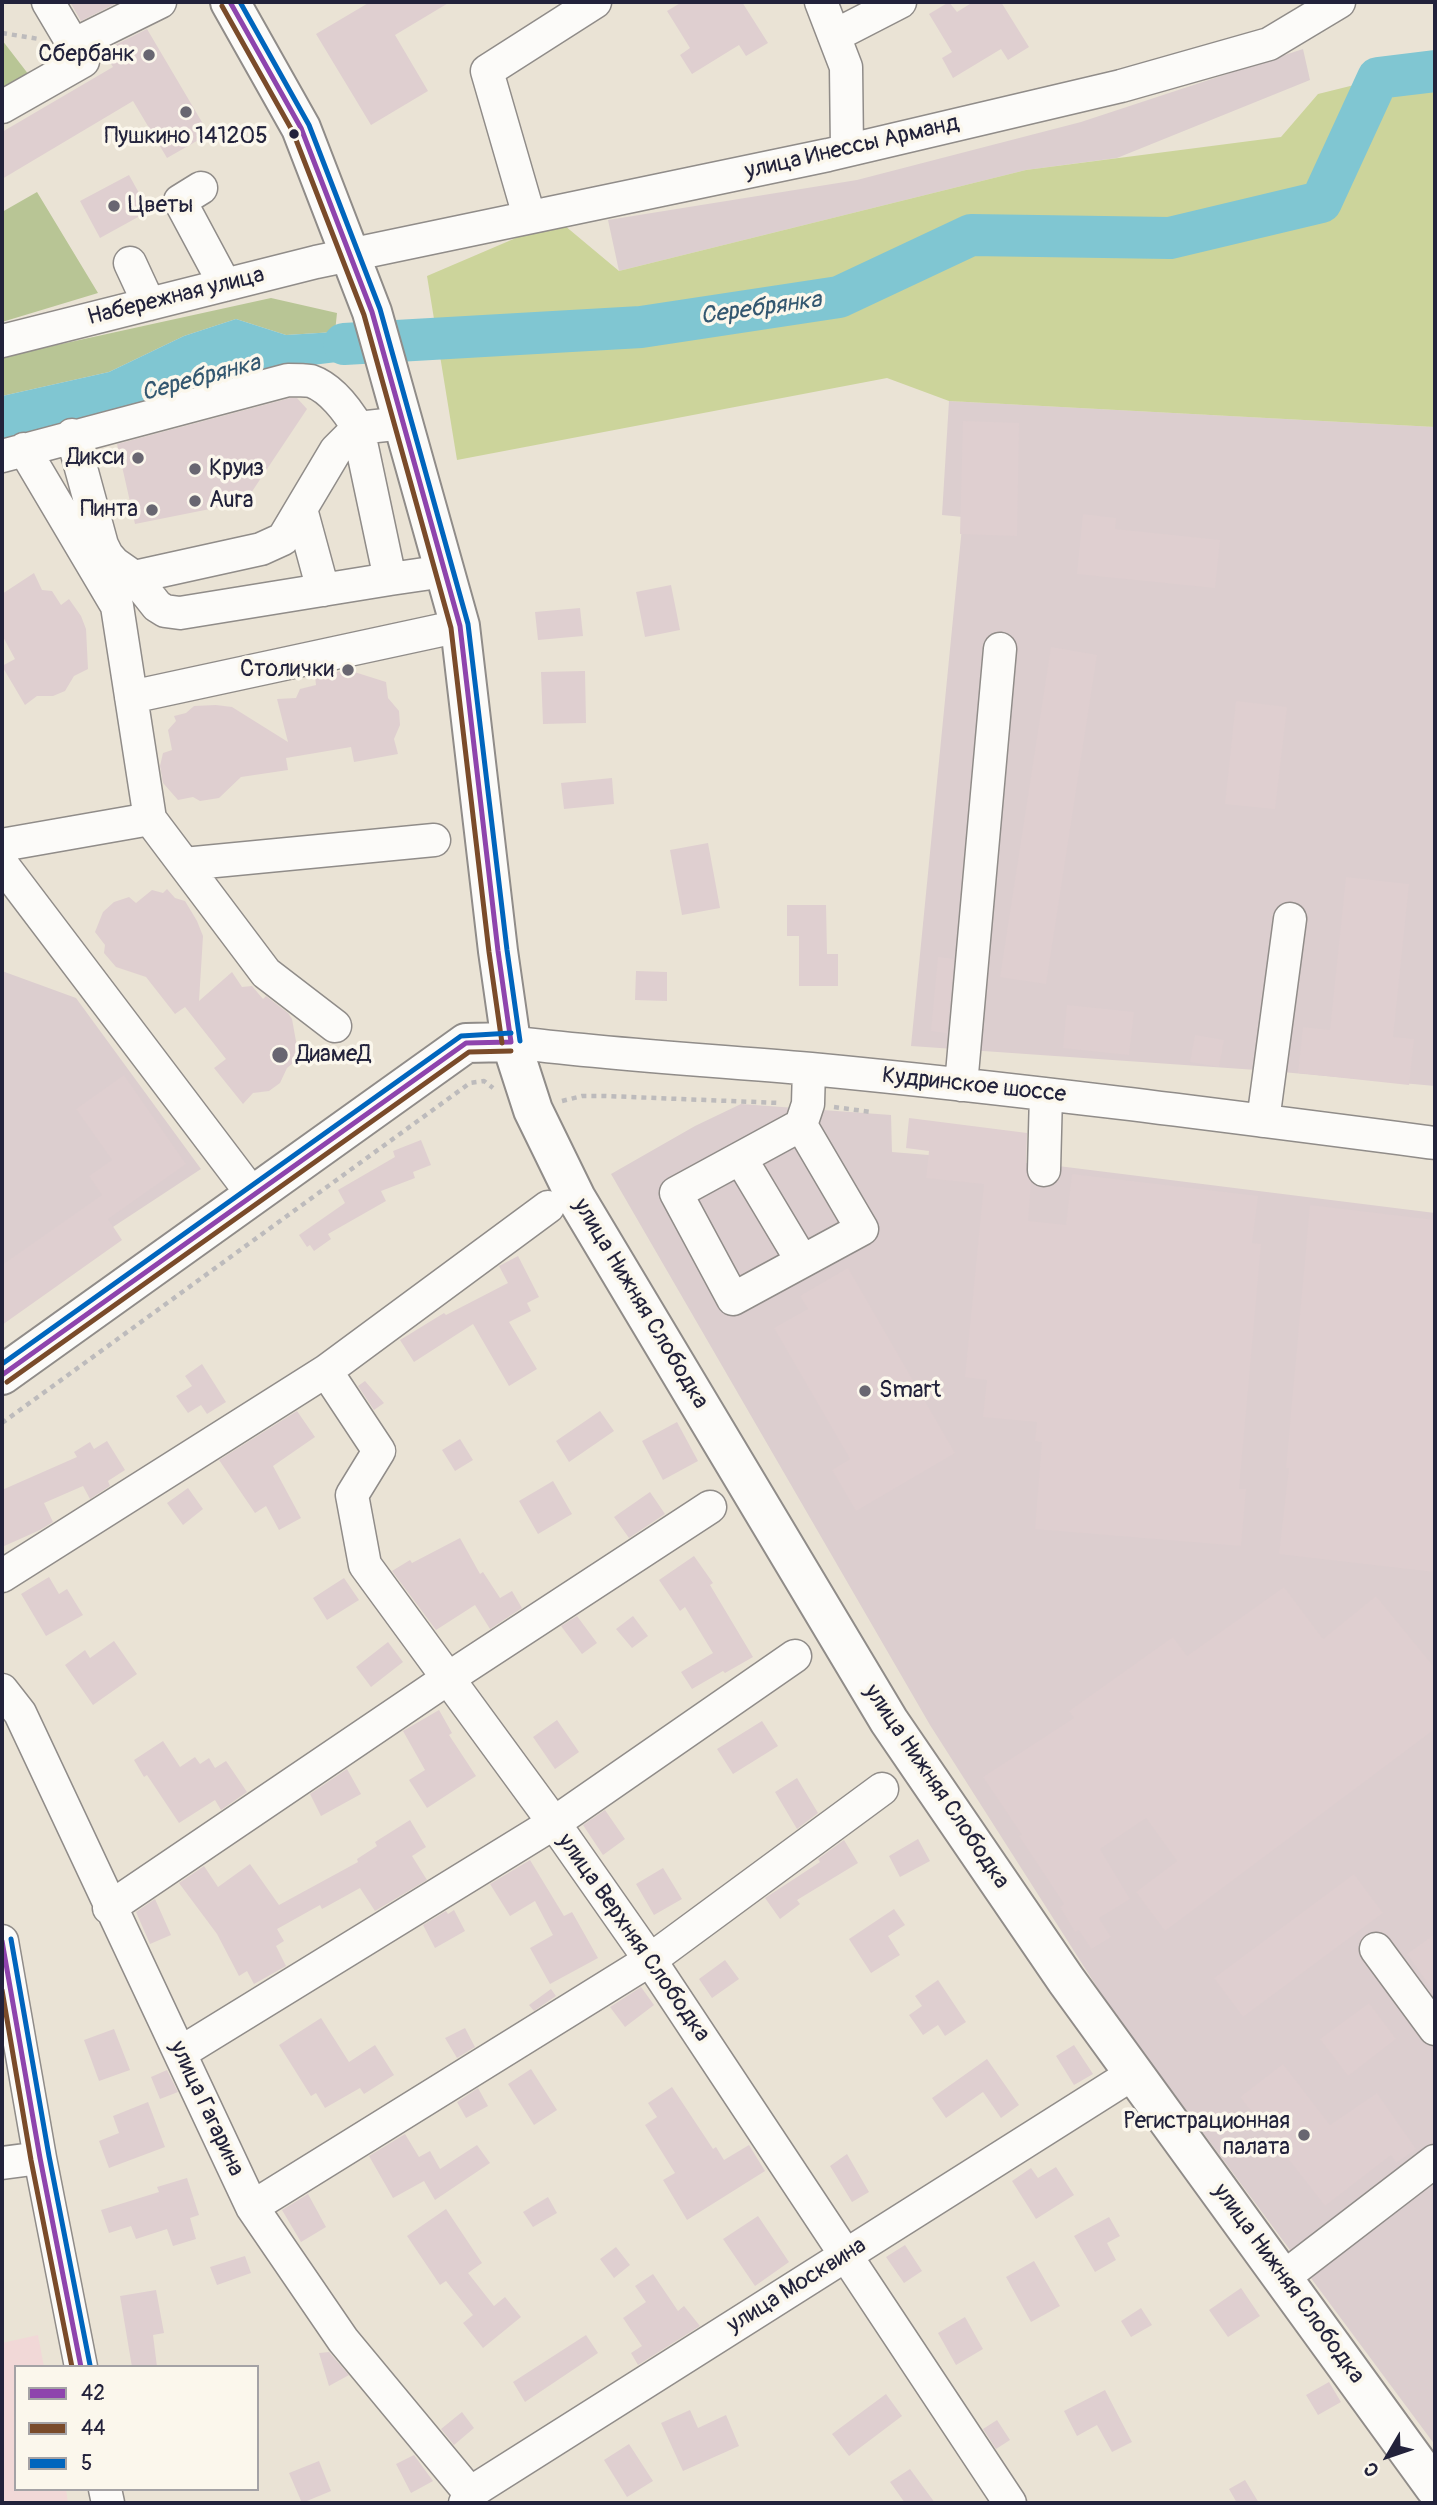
<!DOCTYPE html>
<html>
<head>
<meta charset="utf-8">
<style>
  body { margin:0 }
  #map { position:relative; width:1437px; height:2505px; overflow:hidden; background:#eae3d5; font-family:Pangolin,sans-serif }
  canvas { display:block }
  .frame { position:absolute; inset:0; border:4px solid #22223b; pointer-events:none }
  .legend { position:absolute; left:14px; top:2365px; width:245px; height:126px; box-sizing:border-box; background:#fbf7ec; border:2px solid #a4a2a5; margin:0; padding:9px 12px; list-style:none; font-size:21px; color:#22223b }
  .legend li { display:flex; align-items:center; gap:14px; height:35px }
  .legend b { width:35px; border:2px solid #a4a2a5 }
  .north { position:absolute; left:1353px; top:2421px; width:70px; height:70px; -webkit-text-stroke:5px #fbf7ec; paint-order:stroke; rotate:231deg; font-size:19px; font-weight:700; line-height:28px; text-align:center; color:#22223b }
  .north::after { content:''; display:block; margin:auto; width:24px; height:32px; background:#22223b; clip-path:polygon(50% 0,100% 100%,50% 72%,0 100%) }
</style>
</head>
<body>
<div id="map">
<canvas width="1437" height="2505"></canvas>
<div class="frame"></div>
<ul class="legend">
<li><b style="height:9px;background:#8e44ad"></b>42</li>
<li><b style="height:9px;background:#7a4b2a"></b>44</li>
<li><b style="height:9px;background:#0065bd"></b>5</li>
</ul>
<div class="north">С</div>
</div>
<script>
const context = document.querySelector('canvas').getContext('2d');
context.lineJoin = 'round';
function fill(path, color) { context.fillStyle = color; context.fill(path, 'evenodd'); }
function trace(path, color, width, dash) { context.strokeStyle = color; context.lineWidth = width; context.lineCap = dash ? 'butt' : 'round'; context.setLineDash(dash || []); context.stroke(path); }
function write(font, color, halo, rows, align = 'center') {
  context.font = font + ' Pangolin,sans-serif'; context.lineWidth = 7; context.setLineDash([]); context.textBaseline = 'middle'; context.strokeStyle = halo; context.fillStyle = color; for (const [text, x, y, turn = 0] of rows) {
    context.save(); context.translate(x, y); context.rotate((+turn || 0) * Math.PI / 180); context.textAlign = isNaN(turn) ? turn : align; if (halo) context.strokeText(text, 0, 0); context.fillText(text, 0, 0); context.restore();
  }
}
fill(new Path2D(`
  M 38,2335 L 44,2367 L 16,2367 L 16,2489 L 66,2489 L 68,2503 L 2,2503 L 2,2343 Z`), '#f1d8d7');
fill(new Path2D(`
  M 1303,49 L 1310,80 L 1117,158 L 1026,170 L 619,271 L 608,220 L 857,180 L 1081,122 Z
  M 949,401 L 1435,427 L 1435,1086 L 1271,1071 L 911,1046 L 963,517 L 942,515 Z
  M 2,971 L 76,998 L 201,1169 L 2,1300 Z
  M 741,1104 L 891,1115 L 892,1152 L 1050,1165 L 1435,1213 L 1435,2445 L 1111,2009 L 930,1725 L 611,1174 L 695,1126 Z`), '#dccecf');
fill(new Path2D(`
  M 1435,65 L 1435,427 L 949,401 L 887,378 L 457,460 L 427,276 L 558,220 L 619,271 L 1026,170 L 1281,137 L 1318,94 Z`), '#ccd49b');
fill(new Path2D(`
  M 2,40 L 29,75 L 2,90 Z
  M 37,192 L 98,293 L 2,322 L 2,212 Z
  M 271,298 L 337,313 L 335,332 L 286,335 L 236,319 L 184,336 L 109,372 L 2,396 L 2,357 Z`), '#b8c595');
fill(new Path2D(`
  M 236,319 L 286,335 L 335,332 L 370,323 L 370,358 L 263,371 L 2,446 L 2,396 L 109,372 L 184,336 Z`), '#80c6d2');
trace(new Path2D(`
  M 344,344 L 641,327 L 839,297 L 971,235 L 1170,238 L 1321,202 L 1378,78 L 1435,71`), '#80c6d2', 42);
fill(new Path2D(`
  M 70,2 L 114,2 L 115,4 L 81,21 Z
  M 370,2 L 450,2 L 395,35 L 428,91 L 371,125 L 316,34 Z
  M 682,2 L 742,2 L 768,43 L 746,56 L 739,45 L 692,74 L 680,55 L 690,48 L 667,11 Z
  M 949,2 L 957,12 L 973,2 L 1001,2 L 1029,47 L 1008,60 L 1001,49 L 953,78 L 942,58 L 952,52 L 929,14 Z
  M 147,29 L 209,134 L 167,158 L 133,101 L 2,179 L 2,132 L 113,67 L 103,51 Z
  M 129,175 L 149,211 L 100,238 L 80,201 Z
  M 290,398 L 297,398 L 307,409 L 245,502 L 135,524 L 117,444 Z
  M 963,421 L 1019,423 L 1017,536 L 960,534 Z
  M 1083,514 L 1116,518 L 1115,529 L 1220,540 L 1215,588 L 1077,574 Z
  M 34,573 L 42,590 L 52,591 L 61,605 L 69,599 L 81,616 L 86,629 L 88,669 L 74,676 L 65,691 L 53,696 L 37,696 L 25,705 L 2,666 L 15,659 L 2,635 L 2,594 Z
  M 671,585 L 680,630 L 645,637 L 636,592 Z
  M 580,608 L 583,636 L 538,640 L 535,612 Z
  M 1051,647 L 1097,655 L 1046,984 L 1000,977 Z
  M 348,670 L 386,682 L 388,698 L 399,711 L 400,725 L 394,739 L 398,754 L 354,762 L 351,747 L 286,758 L 288,770 L 241,777 L 219,798 L 200,801 L 193,797 L 178,800 L 163,783 L 160,766 L 163,753 L 172,750 L 168,730 L 176,721 L 174,716 L 186,713 L 194,706 L 216,705 L 232,707 L 288,742 L 277,699 L 296,698 L 300,689 L 316,685 L 315,676 Z
  M 585,671 L 586,723 L 543,724 L 541,672 Z
  M 1236,701 L 1287,707 L 1275,809 L 1225,804 Z
  M 612,778 L 614,804 L 564,809 L 561,783 Z
  M 708,843 L 720,908 L 682,915 L 670,850 Z
  M 1346,877 L 1409,884 L 1393,1037 L 1414,1039 L 1409,1085 L 1298,1073 L 1303,1027 L 1330,1030 Z
  M 167,889 L 175,898 L 185,901 L 197,921 L 203,936 L 199,1001 L 232,972 L 242,987 L 252,986 L 263,999 L 266,996 L 288,1013 L 292,1019 L 299,1058 L 287,1068 L 280,1083 L 269,1091 L 253,1093 L 243,1104 L 214,1068 L 226,1059 L 185,1007 L 175,1014 L 146,977 L 116,967 L 104,953 L 105,945 L 95,932 L 103,912 L 114,902 L 129,897 L 136,903 L 152,890 L 163,893 Z
  M 787,905 L 826,905 L 827,954 L 838,954 L 838,986 L 799,986 L 799,936 L 787,936 Z
  M 938,957 L 954,959 L 947,1033 L 931,1031 Z
  M 636,971 L 667,972 L 667,1001 L 635,1000 Z
  M 1067,1005 L 1134,1012 L 1129,1055 L 1063,1048 Z
  M 1195,1035 L 1224,1040 L 1219,1067 L 1190,1062 Z
  M 124,1075 L 186,1164 L 108,1219 L 122,1240 L 2,1325 L 2,1265 L 102,1195 L 89,1176 L 112,1160 L 76,1109 Z
  M 909,1118 L 1027,1133 L 1026,1170 L 1031,1182 L 1028,1221 L 1066,1225 L 1072,1174 L 1258,1196 L 1252,1243 L 1261,1244 L 1239,1489 L 1246,1489 L 1241,1546 L 1035,1529 L 1042,1442 L 1035,1441 L 1037,1422 L 983,1417 L 987,1380 L 965,1377 L 984,1184 L 926,1178 L 929,1151 L 906,1148 Z
  M 421,1140 L 431,1165 L 413,1172 L 415,1178 L 381,1191 L 386,1201 L 328,1234 L 331,1239 L 314,1251 L 310,1245 L 307,1247 L 299,1235 L 345,1203 L 338,1190 L 395,1157 L 393,1151 Z
  M 1310,1205 L 1435,1220 L 1435,1572 L 1279,1554 L 1289,1468 L 1286,1468 Z
  M 518,1256 L 539,1297 L 527,1303 L 531,1311 L 509,1322 L 537,1369 L 509,1386 L 473,1324 L 414,1362 L 400,1340 L 444,1313 L 446,1315 L 508,1283 L 499,1266 Z
  M 848,1268 L 955,1453 L 856,1511 L 832,1470 L 850,1459 L 774,1328 L 808,1309 L 800,1296 Z
  M 202,1364 L 226,1402 L 207,1414 L 201,1405 L 188,1413 L 176,1396 L 192,1386 L 185,1376 Z
  M 365,1381 L 384,1403 L 374,1410 L 358,1386 Z
  M 297,1411 L 315,1437 L 273,1466 L 301,1518 L 279,1530 L 266,1506 L 255,1513 L 219,1460 Z
  M 600,1411 L 614,1431 L 569,1462 L 556,1441 Z
  M 677,1422 L 698,1461 L 663,1480 L 642,1441 Z
  M 460,1439 L 473,1460 L 455,1471 L 442,1450 Z
  M 107,1441 L 125,1470 L 108,1481 L 110,1486 L 90,1499 L 83,1486 L 44,1503 L 53,1522 L 40,1530 L 2,1547 L 2,1490 L 77,1457 L 74,1452 L 90,1442 L 94,1449 Z
  M 553,1481 L 572,1514 L 538,1534 L 519,1501 Z
  M 188,1488 L 203,1509 L 183,1525 L 167,1503 Z
  M 650,1492 L 665,1514 L 629,1538 L 614,1517 Z
  M 460,1538 L 480,1574 L 483,1572 L 500,1598 L 512,1591 L 522,1608 L 490,1629 L 475,1605 L 436,1630 L 392,1571 L 410,1560 L 412,1563 Z
  M 694,1556 L 713,1583 L 710,1585 L 753,1657 L 725,1673 L 723,1671 L 692,1689 L 681,1672 L 713,1653 L 685,1607 L 680,1611 L 659,1580 Z
  M 49,1577 L 59,1594 L 67,1589 L 83,1615 L 46,1636 L 21,1594 Z
  M 344,1578 L 359,1600 L 327,1620 L 313,1598 Z
  M 1284,1587 L 1323,1639 L 1376,1596 L 1435,1668 L 1435,1729 L 1165,1931 L 1136,1892 L 1177,1861 L 1146,1818 L 1100,1849 L 1130,1899 L 1099,1918 L 1111,1937 L 1091,1949 L 1079,1930 L 1075,1932 L 1060,1907 L 1064,1904 L 1019,1836 L 1022,1835 L 983,1777 L 1074,1718 L 1069,1711 L 1173,1637 L 1187,1656 Z
  M 577,1616 L 597,1643 L 582,1654 L 561,1626 Z
  M 633,1616 L 648,1636 L 632,1648 L 616,1629 Z
  M 114,1641 L 137,1674 L 93,1705 L 65,1665 L 85,1650 L 90,1658 Z
  M 388,1642 L 403,1662 L 371,1687 L 356,1667 Z
  M 439,1710 L 452,1733 L 449,1735 L 476,1776 L 427,1808 L 409,1780 L 425,1770 L 403,1731 Z
  M 557,1720 L 579,1752 L 555,1769 L 533,1737 Z
  M 762,1721 L 778,1746 L 733,1774 L 717,1749 Z
  M 163,1741 L 180,1767 L 195,1757 L 200,1764 L 209,1758 L 215,1768 L 226,1761 L 247,1792 L 221,1810 L 215,1800 L 179,1823 L 147,1775 L 144,1777 L 134,1760 Z
  M 347,1769 L 361,1794 L 321,1816 L 310,1794 Z
  M 797,1778 L 818,1813 L 797,1829 L 775,1792 Z
  M 605,1810 L 625,1839 L 603,1855 L 583,1825 Z
  M 410,1820 L 426,1847 L 412,1856 L 427,1880 L 375,1911 L 360,1888 L 322,1909 L 320,1905 L 277,1929 L 284,1941 L 276,1946 L 286,1966 L 254,1984 L 247,1971 L 239,1976 L 217,1934 L 179,1883 L 204,1866 L 218,1887 L 250,1864 L 279,1905 L 358,1862 L 357,1859 L 377,1846 L 375,1842 Z
  M 918,1839 L 930,1861 L 900,1877 L 889,1856 Z
  M 844,1840 L 858,1863 L 797,1900 L 800,1904 L 780,1919 L 765,1898 L 820,1862 L 818,1859 Z
  M 530,1860 L 564,1916 L 572,1912 L 598,1958 L 550,1984 L 530,1948 L 553,1935 L 535,1901 L 510,1916 L 490,1884 Z
  M 663,1868 L 682,1899 L 654,1915 L 636,1884 Z
  M 1354,1874 L 1383,1913 L 1243,2017 L 1214,1978 Z
  M 155,1899 L 171,1935 L 150,1944 L 136,1912 Z
  M 894,1909 L 905,1925 L 888,1936 L 900,1955 L 871,1973 L 849,1939 Z
  M 454,1910 L 465,1931 L 435,1948 L 423,1925 L 446,1911 L 448,1914 Z
  M 1435,1934 L 1435,1994 L 1407,1954 Z
  M 725,1960 L 739,1979 L 712,1998 L 699,1979 Z
  M 938,1980 L 966,2022 L 945,2036 L 938,2025 L 923,2035 L 909,2015 L 922,2006 L 915,1996 Z
  M 641,1987 L 654,2005 L 625,2027 L 610,2007 Z
  M 551,1989 L 556,1996 L 534,2011 L 529,2005 Z
  M 1369,2003 L 1396,2039 L 1348,2076 L 1320,2039 Z
  M 321,2018 L 349,2062 L 375,2045 L 394,2075 L 364,2094 L 360,2088 L 325,2108 L 316,2093 L 311,2096 L 279,2045 Z
  M 465,2028 L 475,2047 L 457,2058 L 445,2038 Z
  M 114,2029 L 130,2070 L 99,2081 L 84,2040 Z
  M 1074,2045 L 1093,2074 L 1074,2085 L 1056,2056 Z
  M 987,2059 L 1019,2105 L 1001,2118 L 983,2092 L 946,2118 L 932,2098 Z
  M 1283,2064 L 1330,2125 L 1377,2093 L 1416,2149 L 1396,2163 L 1391,2155 L 1325,2206 L 1240,2097 Z
  M 531,2069 L 557,2110 L 534,2125 L 508,2084 Z
  M 167,2070 L 178,2092 L 160,2099 L 151,2077 Z
  M 672,2087 L 713,2149 L 716,2147 L 724,2160 L 749,2145 L 765,2171 L 687,2220 L 663,2180 L 675,2173 L 645,2125 L 657,2117 L 648,2103 Z
  M 478,2088 L 488,2106 L 466,2118 L 457,2102 Z
  M 148,2102 L 165,2147 L 109,2168 L 99,2141 L 119,2133 L 113,2116 Z
  M 405,2134 L 419,2157 L 430,2151 L 440,2169 L 477,2145 L 490,2163 L 435,2200 L 424,2181 L 393,2198 L 369,2156 Z
  M 847,2154 L 869,2192 L 852,2202 L 830,2166 Z
  M 1056,2167 L 1074,2195 L 1036,2219 L 1012,2181 L 1031,2168 L 1038,2178 Z
  M 187,2178 L 199,2215 L 190,2218 L 196,2239 L 173,2246 L 167,2229 L 136,2239 L 131,2226 L 109,2233 L 101,2210 L 159,2192 L 157,2187 Z
  M 308,2194 L 326,2227 L 301,2242 L 282,2210 Z
  M 548,2197 L 557,2213 L 533,2227 L 523,2212 Z
  M 446,2209 L 482,2263 L 468,2273 L 494,2306 L 505,2297 L 521,2317 L 483,2348 L 463,2323 L 473,2315 L 446,2281 L 440,2285 L 407,2236 Z
  M 758,2216 L 789,2262 L 755,2286 L 723,2239 Z
  M 1109,2217 L 1120,2236 L 1107,2243 L 1116,2260 L 1095,2272 L 1074,2236 Z
  M 905,2245 L 922,2271 L 904,2283 L 886,2257 Z
  M 616,2247 L 630,2265 L 614,2278 L 600,2259 Z
  M 245,2256 L 251,2273 L 217,2285 L 210,2267 Z
  M 1034,2261 L 1060,2306 L 1031,2322 L 1006,2277 Z
  M 653,2274 L 678,2311 L 684,2306 L 700,2326 L 638,2365 L 631,2353 L 642,2346 L 623,2318 L 646,2302 L 635,2286 Z
  M 1241,2288 L 1260,2316 L 1228,2337 L 1209,2310 Z
  M 156,2290 L 164,2333 L 153,2335 L 157,2367 L 132,2367 L 120,2296 Z
  M 1141,2308 L 1152,2325 L 1131,2337 L 1121,2321 Z
  M 965,2317 L 983,2349 L 956,2365 L 938,2333 Z
  M 586,2335 L 598,2353 L 525,2402 L 513,2382 Z
  M 329,2352 L 349,2375 L 329,2386 L 319,2353 Z
  M 1329,2382 L 1341,2402 L 1318,2415 L 1306,2395 Z
  M 1105,2390 L 1132,2442 L 1112,2452 L 1097,2425 L 1077,2436 L 1064,2411 Z
  M 886,2394 L 902,2416 L 849,2456 L 832,2434 Z
  M 690,2410 L 698,2428 L 726,2415 L 739,2446 L 683,2471 L 661,2423 Z
  M 462,2412 L 474,2428 L 454,2445 L 441,2429 Z
  M 997,2420 L 1010,2440 L 996,2449 L 983,2429 Z
  M 629,2444 L 653,2481 L 627,2497 L 604,2460 Z
  M 414,2455 L 433,2481 L 411,2493 L 396,2464 Z
  M 319,2461 L 331,2491 L 302,2503 L 289,2473 Z
  M 910,2469 L 935,2503 L 905,2503 L 890,2482 Z
  M 1245,2480 L 1259,2503 L 1237,2503 L 1229,2489 Z`), '#dfcfd0');
const minor = new Path2D(`
  M 821,2 L 846,67 L 847,150
  M 834,36 L 900,2
  M 73,45 L 160,2
  M 2,107 L 83,61 L 48,2
  M 201,188 L 180,201 L 225,285
  M 529,216 L 487,71 L 595,2
  M 130,263 L 149,304
  M 2,341 L 316,262 L 828,155 L 1121,86 L 1269,44 L 1339,2
  M 404,423 L 358,428 L 390,579 L 445,571
  M 72,435 L 102,545 L 107,555 L 114,563 L 134,577 L 157,606 L 165,611 L 180,613 L 390,579
  M 24,449 L 117,606 L 150,819 L 266,973 L 335,1026
  M 2,456 L 288,380 C 295,380 304,380 311,381 C 331,388 348,411 358,428 L 336,450 L 283,539 L 261,549 L 134,577
  M 301,509 L 323,590
  M 131,697 L 460,626
  M 2,845 L 150,819
  M 2,864 L 253,1195
  M 184,864 L 434,840
  M 511,1042 C 611,1055 711,1060 811,1069 C 1020,1089 1227,1116 1435,1143
  M 961,1085 L 1000,649
  M 1263,1121 L 1290,919
  M 801,1125 L 862,1229 L 733,1299 L 676,1193 L 801,1125 L 808,1104 L 809,1069
  M 741,1159 L 802,1261
  M 1044,1170 L 1046,1094
  M 326,1371 L 379,1451 L 352,1495 L 365,1565 L 554,1823 L 650,1960 L 1010,2503
  M 2,1576 L 326,1371 L 548,1207
  M 2,1690 L 20,1713 L 252,2207 L 343,2340 L 470,2493
  M 109,1908 L 447,1679 L 710,1507
  M 2,1941 L 40,2158 L 81,2367
  M 1376,1949 L 1435,2029
  M 180,2053 L 554,1823 L 795,1656
  M 2,2163 L 40,2158
  M 252,2207 L 650,1960 L 882,1789
  M 1284,2277 L 1435,2161
  M 105,2489 L 108,2503
  M 465,2503 L 470,2493 L 1134,2073`);
const major = new Path2D(`
  M 230,2 L 301,128 L 372,312 L 460,626 L 498,951 L 511,1042 L 533,1110 L 576,1198 L 889,1721 L 1066,1980 L 1435,2488
  M 2,1375 L 466,1043 L 511,1042`);
trace(minor, '#908c89', 35);
trace(major, '#908c89', 42);
trace(new Path2D(`
  M 2,33 L 39,39
  M 562,1101 L 582,1096 L 606,1096 L 780,1103
  M 834,1107 L 871,1112
  M 2,1423 L 470,1083 L 484,1081 L 493,1088`), '#bdbbbc', 4.5, [5, 5]);
trace(minor, '#fcfbf9', 32);
trace(major, '#fcfbf9', 38);
trace(new Path2D(`
  M 230,2 L 301,128 L 372,312 L 460,626 L 498,951 L 511,1042
  M 2,1375 L 466,1043 L 511,1042
  M 2,1941 L 40,2158 L 81,2367`), '#8e44ad', 5);
trace(new Path2D(`
  M 222,6 L 293,132 L 364,315 L 451,628 L 489,952 L 502,1043
  M 7,1382 L 469,1052 L 511,1051
  M 2,1990 L 31,2160 L 72,2367`), '#7a4b2a', 5);
trace(new Path2D(`
  M 240,2 L 309,125 L 380,309 L 468,624 L 507,950 L 520,1041
  M 2,1364 L 461,1036 L 511,1033
  M 11,1939 L 49,2156 L 90,2365`), '#0065bd', 5);
for (const [x, y, r, color] of [
  [149,55,7,"#686671"],
  [186,112,7,"#686671"],
  [294,134,6,"#22223b"],
  [114,206,7,"#686671"],
  [138,458,7,"#686671"],
  [195,469,7,"#686671"],
  [195,501,7,"#686671"],
  [152,510,7,"#686671"],
  [348,670,7,"#686671"],
  [280,1055,9,"#686671"],
  [865,1391,7,"#686671"],
  [1304,2135,7,"#686671"]
]) { const dot = new Path2D(); dot.arc(x, y, r, 0, 2 * Math.PI); context.fillStyle = color; context.fill(dot); trace(dot, '#fbf7ec', 2.5); }
write('23px', '#22223b', '#fbf7ec', [
  ["Сбербанк",135,55],
  ["Пушкино 141205",186,137,"center"],
  ["Цветы",128,206,"left"],
  ["Дикси",124,458],
  ["Круиз",209,469,"left"],
  ["Aura",209,501,"left"],
  ["Пинта",138,510],
  ["Столички",334,670],
  ["ДиамеД",296,1055,"left"],
  ["Smart",879,1391,"left"],
  ["Регистрационная",1290,2122],
  ["палата",1290,2148]
], 'right');
write('23px', '#22223b', '#fbf7ec', [
  ["улица Инессы Арманд",852,148,-13],
  ["Набережная улица",176,297,-14],
  ["Кудринское шоссе",974,1086,6],
  ["улица Нижняя Слободка",640,1304,59],
  ["улица Нижняя Слободка",936,1787,56],
  ["улица Верхняя Слободка",633,1938,55],
  ["улица Гагарина",206,2109,65],
  ["улица Нижняя Слободка",1288,2284,54],
  ["улица Москвина",797,2286,-32]
]);
write('italic 24px', '#335770', '#fbf7ec', [
  ["Серебрянка",761,309,-8],
  ["Серебрянка",201,379,-15]
]);
</script>
</body>
</html>
